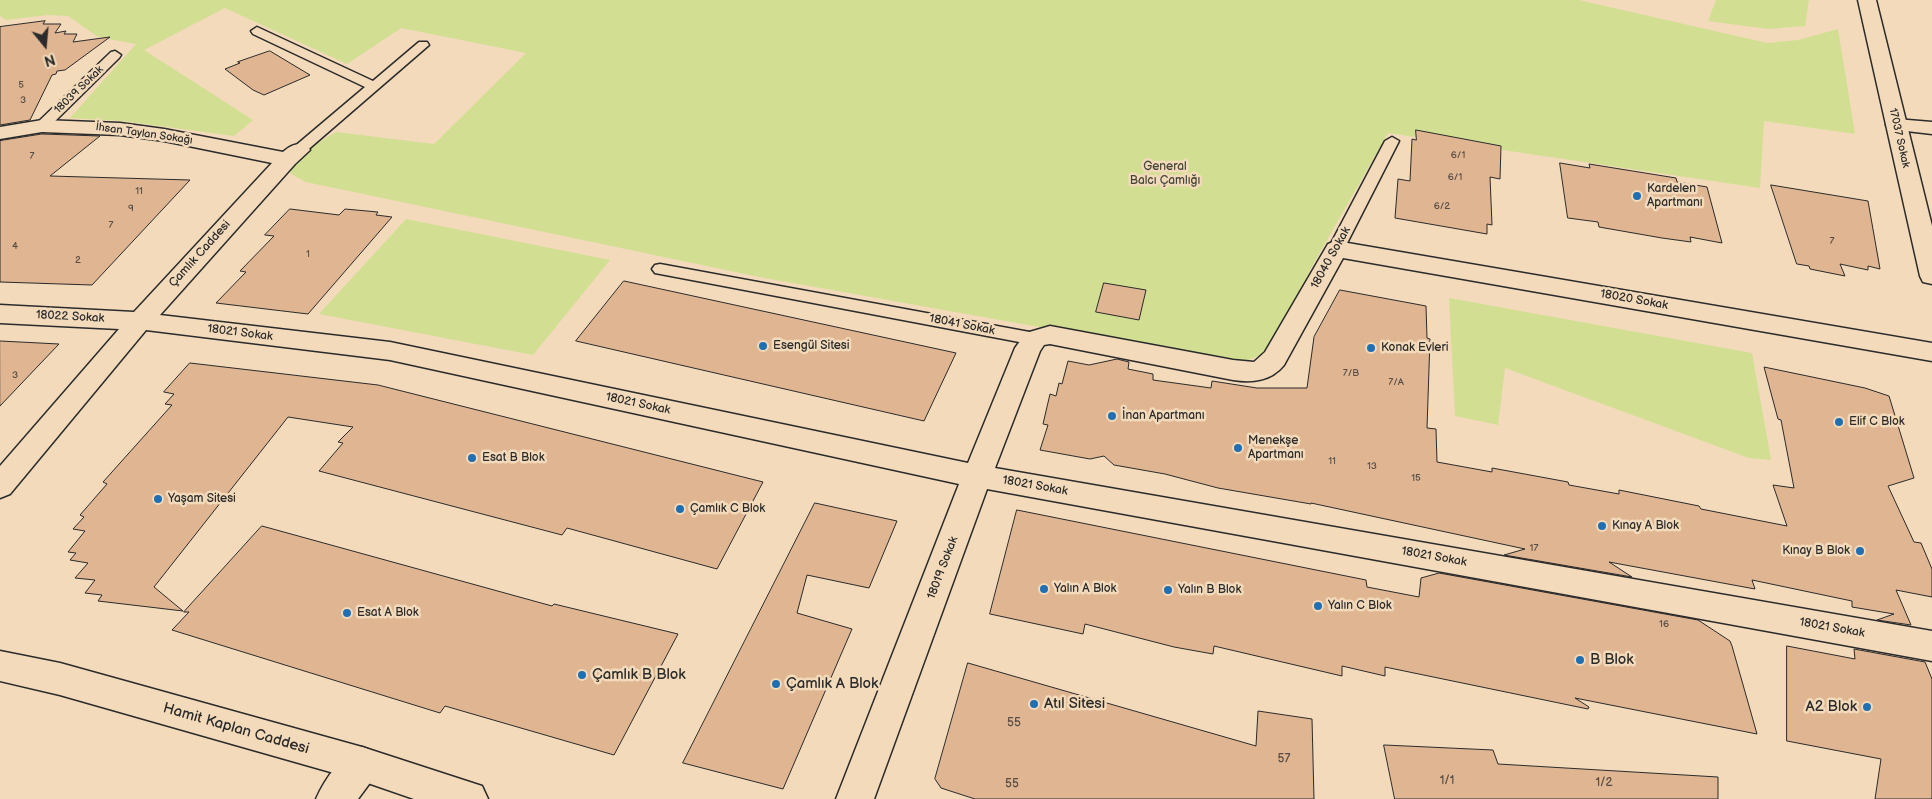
<!DOCTYPE html>
<html>
<head>
<meta charset="utf-8">
<style>
  body { margin:0 }
  #map { position:relative; width:1932px; height:799px; overflow:hidden; background:#f2daba; font-family:"Balsamiq Sans",sans-serif }
  canvas { display:block }
  .north { position:absolute; left:20px; top:20px; width:50px; height:50px; -webkit-text-stroke:4px #f2daba; paint-order:stroke; rotate:163deg; font-size:14px; font-weight:700; line-height:20px; text-align:center; color:#2b2b2b }
  .north::after { content:''; display:block; margin:auto; width:18px; height:22px; background:#2b2b2b; clip-path:polygon(50% 0,100% 100%,50% 72%,0 100%) }
</style>
</head>
<body>
<div id="map">
<canvas width="1932" height="799"></canvas>
<div class="north">N</div>
</div>
<script>
const context = document.querySelector('canvas').getContext('2d');
context.lineJoin = 'round';
function fill(path, color) { context.fillStyle = color; context.fill(path, 'evenodd'); }
function trace(path, color, width, dash) { context.strokeStyle = color; context.lineWidth = width; context.lineCap = dash ? 'butt' : 'round'; context.setLineDash(dash || []); context.stroke(path); }
function write(font, color, halo, rows, align = 'center') {
  context.font = font + ' "Balsamiq Sans",sans-serif'; context.lineWidth = 5; context.setLineDash([]); context.textBaseline = 'middle'; context.strokeStyle = halo; context.fillStyle = color; for (const [text, x, y, turn = 0] of rows) {
    context.save(); context.translate(x, y); context.rotate((+turn || 0) * Math.PI / 180); context.textAlign = isNaN(turn) ? turn : align; if (halo) context.strokeText(text, 0, 0); context.fillText(text, 0, 0); context.restore();
  }
}
fill(new Path2D(`
  M 0,0 L 1579,0 L 1767,43 L 1798,40 L 1838,29 L 1855,134 L 1764,121 L 1760,188 L 1388,133 L 1315,261 L 1268,352 L 1241,363 L 759,277 L 306,182 L 291,174 L 288,161 L 336,132 L 434,144 L 526,53 L 401,28 L 347,64 L 225,8 L 144,50 L 253,120 L 234,136 L 122,121 L 70,118 L 136,44 L 98,37 L 68,16 L 48,15 L 6,20 L 0,16 Z
  M 1716,0 L 1809,0 L 1805,26 L 1768,29 L 1708,21 Z
  M 406,219 L 610,260 L 533,355 L 319,314 Z
  M 1449,298 L 1752,353 L 1771,460 L 1749,458 L 1505,368 L 1498,425 L 1455,416 Z`), '#d2df92');
const building = new Path2D(`
  M 45,21 L 43,24 L 61,24 L 55,33 L 66,31 L 64,34 L 77,34 L 73,42 L 110,37 L 65,70 L 57,71 L 56,74 L 52,75 L 30,120 L 0,125 L 0,27 Z
  M 270,51 L 310,75 L 264,95 L 253,90 L 225,69 L 240,63 L 238,62 Z
  M 1416,130 L 1501,146 L 1500,179 L 1490,177 L 1492,225 L 1487,224 L 1487,234 L 1395,218 L 1398,179 L 1410,181 L 1412,139 L 1416,140 Z
  M 42,134 L 100,136 L 50,176 L 190,180 L 92,285 L 0,282 L 0,141 Z
  M 1560,163 L 1590,168 L 1589,164 L 1676,178 L 1677,182 L 1707,187 L 1722,243 L 1690,237 L 1691,242 L 1662,238 L 1599,227 L 1598,222 L 1568,218 Z
  M 1771,185 L 1868,201 L 1880,269 L 1868,266 L 1868,270 L 1840,264 L 1845,276 L 1810,269 L 1809,266 L 1797,264 Z
  M 290,209 L 339,215 L 345,209 L 378,212 L 376,215 L 392,217 L 308,314 L 216,303 L 246,272 L 240,271 L 274,236 L 265,235 Z
  M 624,281 L 956,353 L 924,421 L 576,341 Z
  M 1104,283 L 1146,290 L 1139,320 L 1096,312 Z
  M 1340,290 L 1426,306 L 1427,338 L 1430,339 L 1427,428 L 1436,429 L 1437,462 L 1492,472 L 1492,468 L 1568,482 L 1569,485 L 1619,494 L 1619,490 L 1699,506 L 1701,509 L 1787,526 L 1773,485 L 1794,488 L 1781,420 L 1778,419 L 1764,367 L 1865,388 L 1889,396 L 1914,478 L 1888,486 L 1914,542 L 1921,543 L 1932,569 L 1932,597 L 1896,590 L 1911,625 L 1877,620 L 1894,614 L 1852,607 L 1852,601 L 1752,580 L 1755,589 L 1609,562 L 1632,577 L 1504,555 L 1525,549 L 1311,503 L 1311,504 L 1218,488 L 1165,474 L 1114,465 L 1104,456 L 1090,459 L 1040,450 L 1048,425 L 1043,424 L 1050,394 L 1056,396 L 1059,383 L 1062,384 L 1068,361 L 1089,365 L 1117,359 L 1129,362 L 1128,369 L 1153,374 L 1153,380 L 1211,388 L 1212,381 L 1257,388 L 1307,388 L 1314,337 Z
  M 0,341 L 59,344 L 0,406 Z
  M 190,363 L 378,385 L 763,482 L 717,569 L 567,528 L 562,535 L 319,471 L 343,443 L 338,442 L 353,427 L 288,417 L 154,587 L 183,611 L 98,601 L 102,595 L 85,593 L 95,580 L 75,578 L 88,563 L 70,560 L 76,553 L 68,552 L 85,531 L 73,529 L 84,517 L 80,515 L 107,484 L 103,482 L 172,405 L 165,404 L 174,394 L 164,392 Z
  M 815,503 L 897,521 L 869,588 L 807,575 L 797,613 L 852,629 L 783,789 L 683,763 Z
  M 1017,510 L 1366,580 L 1367,587 L 1419,597 L 1421,578 L 1439,573 L 1698,620 L 1730,641 L 1732,646 L 1757,734 L 1575,698 L 1589,707 L 1588,709 L 1385,667 L 1385,676 L 1342,666 L 1342,676 L 1214,646 L 1213,654 L 1174,647 L 1085,624 L 1083,634 L 990,614 Z
  M 262,526 L 552,606 L 554,604 L 678,634 L 614,755 L 445,706 L 440,713 L 172,630 L 189,612 L 184,612 Z
  M 1787,646 L 1855,659 L 1854,649 L 1925,662 L 1932,679 L 1932,799 L 1875,799 L 1881,759 L 1787,741 Z
  M 968,663 L 1256,746 L 1258,711 L 1312,719 L 1314,799 L 975,799 L 941,788 L 935,779 Z
  M 1384,745 L 1493,750 L 1498,764 L 1718,777 L 1718,799 L 1395,799 Z`);
fill(building, '#dfb592');
trace(building, '#2b2b2b', 1);
const lane = new Path2D(`
  M 257,27 L 373,81 L 419,42 L 427,42 L 429,45 L 304,153 L 294,153 L 292,150 L 294,147 L 365,87 L 253,34 L 251,31 Z
  M 115,51 L 121,55 L 119,58 L 47,129 L 37,129 L 35,126 L 37,123 L 111,52 Z
  M 1392,137 L 1399,141 L 1344,249 L 1341,252 L 1331,252 L 1328,249 L 1385,141 Z
  M 660,264 L 1035,333 L 1041,335 L 1043,339 L 1041,343 L 1035,345 L 655,273 L 652,269 L 655,265 Z`);
const street = new Path2D(`
  M 1896,119 L 1932,122 L 1932,134 L 1889,129 L 1886,125 L 1889,121 Z
  M 42,120 L 120,123 L 164,129 L 283,152 C 291,145 296,143 307,145 L 310,150 L 295,164 L 160,315 L 390,342 L 968,463 L 1015,348 L 1026,333 L 1050,326 L 1233,360 L 1254,362 L 1265,352 L 1328,244 L 1336,241 L 1932,343 L 1932,361 L 1343,258 L 1284,365 C 1271,381 1253,383 1233,380 L 1050,344 L 1044,345 L 1040,351 L 995,468 L 1932,631 L 1932,661 L 987,489 L 874,799 L 836,799 L 959,484 L 390,360 L 146,330 L 10,494 L 0,498 L 0,466 L 119,329 L 0,323 L 0,305 L 134,312 L 272,163 L 164,141 L 120,135 L 42,132 L 0,139 L 0,127 Z
  M 362,747 L 375,752 L 380,764 L 375,776 L 358,799 L 316,799 C 325,779 341,755 362,747 Z`);
const secondary = new Path2D(`
  M 1858,0 L 1876,0 L 1932,226 L 1932,284 L 1923,282 L 1920,276 Z
  M 0,651 L 60,663 L 362,747 L 482,786 L 488,799 L 414,799 L 362,781 L 60,695 L 0,681 Z`);
trace(lane, '#2b2b2b', 3);
trace(street, '#2b2b2b', 3);
trace(secondary, '#2b2b2b', 3);
fill(lane, '#f2daba');
fill(street, '#f2daba');
fill(secondary, '#f2daba');
for (const [x, y, r, color] of [
  [1637,196,5,"#1f6fb2"],
  [763,346,5,"#1f6fb2"],
  [1371,348,5,"#1f6fb2"],
  [1112,416,5,"#1f6fb2"],
  [1839,422,5,"#1f6fb2"],
  [1238,448,5,"#1f6fb2"],
  [472,458,5,"#1f6fb2"],
  [158,499,5,"#1f6fb2"],
  [680,509,5,"#1f6fb2"],
  [1602,526,5,"#1f6fb2"],
  [1860,551,5,"#1f6fb2"],
  [1044,589,5,"#1f6fb2"],
  [1168,590,5,"#1f6fb2"],
  [1318,606,5,"#1f6fb2"],
  [347,613,5,"#1f6fb2"],
  [1580,660,5,"#1f6fb2"],
  [582,675,5,"#1f6fb2"],
  [776,684,5,"#1f6fb2"],
  [1034,704,5,"#1f6fb2"],
  [1867,707,5,"#1f6fb2"]
]) { const dot = new Path2D(); dot.arc(x, y, r, 0, 2 * Math.PI); context.fillStyle = color; context.fill(dot); trace(dot, '#f2daba', 2); }
write('10px', '#584e45', null, [
  ["5",21,85],
  ["3",23,100],
  ["6/1",1458,155],
  ["7",32,156],
  ["6/1",1455,177],
  ["11",139,191],
  ["6/2",1442,206],
  ["9",131,208],
  ["7",111,225],
  ["7",1832,241],
  ["4",15,246],
  ["1",308,254],
  ["2",78,260],
  ["7/B",1351,373],
  ["3",15,375],
  ["7/A",1396,382],
  ["11",1332,461],
  ["13",1372,466],
  ["15",1416,478],
  ["17",1534,548],
  ["16",1664,624]
]);
write('11px', '#2b2b2b', '#f2daba', [
  ["18039 Sokak",79,90,-44],
  ["İhsan Taylan Sokağı",144,134,8],
  ["17037 Sokak",1899,138,77]
]);
write('12px', '#44463a', '#f2daba', [
  ["General",1165,167],
  ["Balcı Çamlığı",1165,181]
]);
write('12px', '#2b2b2b', '#f2daba', [
  ["Kardelen",1647,189],
  ["Apartmanı",1647,203],
  ["Esengül Sitesi",773,346],
  ["Konak Evleri",1381,348],
  ["İnan Apartmanı",1122,416],
  ["Elif C Blok",1849,422],
  ["Menekşe",1248,441],
  ["Apartmanı",1248,455],
  ["Esat B Blok",482,458],
  ["Yaşam Sitesi",168,499],
  ["Çamlık C Blok",690,509],
  ["Kınay A Blok",1612,526],
  ["Kınay B Blok",1850,551,"right"],
  ["Yalın A Blok",1054,589],
  ["Yalın B Blok",1178,590],
  ["Yalın C Blok",1328,606],
  ["Esat A Blok",357,613]
], 'left');
write('12px', '#2b2b2b', '#f2daba', [
  ["Çamlık Caddesi",200,254,-48],
  ["18040 Sokak",1331,258,-61],
  ["18020 Sokak",1634,300,10],
  ["18022 Sokak",70,317,3],
  ["18041 Sokak",962,325,11],
  ["18021 Sokak",240,333,7],
  ["18021 Sokak",638,404,12],
  ["18021 Sokak",1035,486,10],
  ["18021 Sokak",1434,557,10],
  ["18019 Sokak",943,568,-69],
  ["18021 Sokak",1832,628,10]
]);
write('12px', '#584e45', null, [
  ["55",1014,723],
  ["57",1284,759],
  ["1/1",1447,781],
  ["1/2",1604,783],
  ["55",1012,784]
]);
write('15px', '#2b2b2b', '#f2daba', [
  ["B Blok",1590,660],
  ["Çamlık B Blok",592,675],
  ["Çamlık A Blok",786,684],
  ["Atıl Sitesi",1044,704],
  ["A2 Blok",1857,707,"right"]
], 'left');
write('15px', '#2b2b2b', '#f2daba', [
  ["Hamit Kaplan Caddesi",236,729,16]
]);
</script>
</body>
</html>
